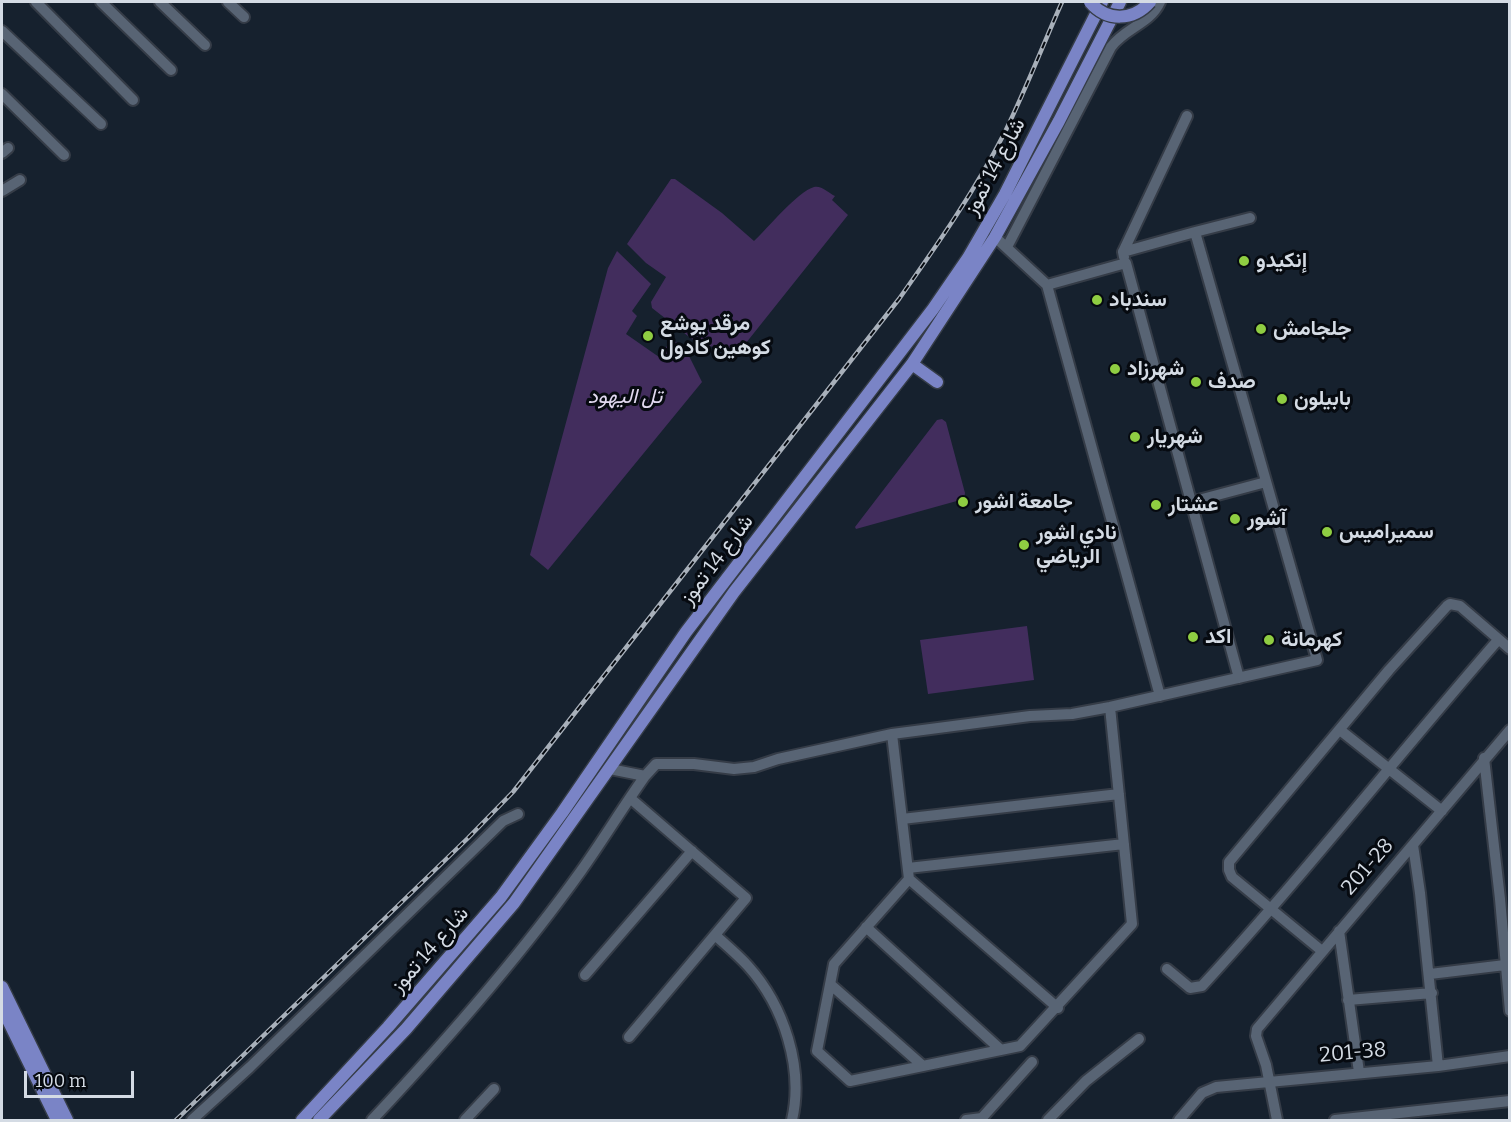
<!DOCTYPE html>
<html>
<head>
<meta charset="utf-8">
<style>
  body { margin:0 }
  #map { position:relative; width:1511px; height:1122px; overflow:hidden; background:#16212e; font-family:Bitter,serif }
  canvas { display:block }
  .frame { position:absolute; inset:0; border:3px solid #d4dbe4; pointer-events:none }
  .scale { position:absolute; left:24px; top:1071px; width:110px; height:27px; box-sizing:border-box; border:3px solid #d4dbe4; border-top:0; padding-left:8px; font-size:18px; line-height:21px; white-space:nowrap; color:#d4dbe4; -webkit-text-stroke:4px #060a10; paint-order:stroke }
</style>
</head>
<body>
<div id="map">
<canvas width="1511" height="1122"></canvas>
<div class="frame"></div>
<div class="scale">100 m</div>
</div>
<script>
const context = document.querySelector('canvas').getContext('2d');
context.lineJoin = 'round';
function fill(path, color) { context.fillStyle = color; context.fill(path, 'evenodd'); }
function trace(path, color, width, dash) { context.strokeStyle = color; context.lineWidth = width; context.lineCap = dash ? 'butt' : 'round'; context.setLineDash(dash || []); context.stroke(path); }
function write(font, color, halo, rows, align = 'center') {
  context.font = font + ' Bitter,Vazirmatn,serif'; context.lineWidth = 6; context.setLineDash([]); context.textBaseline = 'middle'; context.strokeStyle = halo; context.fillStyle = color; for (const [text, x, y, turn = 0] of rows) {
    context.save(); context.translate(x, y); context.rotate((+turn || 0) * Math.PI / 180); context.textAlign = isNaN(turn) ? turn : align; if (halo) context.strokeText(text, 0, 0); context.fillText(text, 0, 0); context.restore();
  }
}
fill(new Path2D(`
  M 671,179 L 675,179 L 722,213 L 754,241 C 767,229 798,191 814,187 C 821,185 829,193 835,196 L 832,200 L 848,215 L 738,353 L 697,343 L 652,308 L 651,302 L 666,277 L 646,263 L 627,244 Z
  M 617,251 L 651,284 L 632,311 L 637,316 L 626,334 L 659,357 L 672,339 L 686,350 L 702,382 L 548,570 L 530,555 L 608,268 Z
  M 942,419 L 946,422 L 965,493 L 964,499 L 856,529 L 855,527 L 937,420 Z
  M 1027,626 L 1034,680 L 928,694 L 920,640 Z`), '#422d5d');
const minor = new Path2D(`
  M 36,2 L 133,100
  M 101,2 L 171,70
  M 160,2 L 205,45
  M 228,2 L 244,17
  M 2,31 L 101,124
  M 2,94 L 64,155
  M 2,153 L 8,148
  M 2,191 L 20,180
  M 995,237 L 1047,285 L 1160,696
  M 1007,247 L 1111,47 C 1125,28 1150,24 1160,2
  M 1123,252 L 1187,116
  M 1124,257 L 1123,252 L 1195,232
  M 1047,285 L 1126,263 L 1239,678
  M 1191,502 L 1266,482
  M 1340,730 L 1442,811
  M 892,734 L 909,879 L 1058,1008
  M 1484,758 L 1500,899 L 1510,1011
  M 610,769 L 645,776
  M 902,819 L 1119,794
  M 1413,845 L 1420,893 L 1438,1066
  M 908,868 L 1124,844
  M 909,879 L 834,964 L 817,1051 L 850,1081 L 1020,1046 L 1132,924 L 1110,707
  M 866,927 L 1001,1050
  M 1339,931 L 1359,1072
  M 715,935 C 726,945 738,955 748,966 C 784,1006 804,1068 792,1120
  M 1322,951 L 1232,877 L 1229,870 L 1229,862 L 1389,670 L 1447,606 L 1450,604 L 1460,606 L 1510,649
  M 1167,969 L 1190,988 L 1202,986 C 1305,874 1398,755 1498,640
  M 1430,974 L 1505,965
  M 585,975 L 692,851
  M 830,984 L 923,1066
  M 1348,1000 L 1432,993
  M 629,1037 L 746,898 L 630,798
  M 192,1120 L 250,1067 L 503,821 L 518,814
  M 372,1120 C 446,1041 518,959 581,871 C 603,840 623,807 645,776 L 656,764 L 694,764 L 734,769 L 754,767 L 778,759 L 892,734 L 1030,716 L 1072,714 L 1110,707 L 1317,660 L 1195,232 L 1250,218
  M 465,1120 L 494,1089
  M 966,1120 L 982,1118
  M 980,1120 L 1032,1062
  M 1048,1120 L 1086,1081 L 1139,1039
  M 1179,1120 L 1202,1093 L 1216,1087 L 1438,1066 L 1510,1056
  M 1277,1120 L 1266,1065 L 1256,1036 L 1257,1029 L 1510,730
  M 1335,1120 L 1510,1101`);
const major = new Path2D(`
  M 912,364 L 937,382
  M 2,987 L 67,1120
  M 2,1008 L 57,1120
  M 302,1120 L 388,1027 L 501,897 L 562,813 L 686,632 L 933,309 L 968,258 L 1005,194 L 1102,2
  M 319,1120 L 406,1029 L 514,903 L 734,592 L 912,364 L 995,237 L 1059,121 L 1120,2`);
trace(minor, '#353c47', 14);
trace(major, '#353c47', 15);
trace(minor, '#586474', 10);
trace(major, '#7a84c6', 12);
const rail = new Path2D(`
  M 176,1120 L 468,838 L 513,792 L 899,299 C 937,245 975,191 1005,132 C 1026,89 1043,45 1062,2`);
trace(rail, '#a8b0ba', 4.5);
trace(rail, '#060a10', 2, [7]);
const majorBridge = new Path2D(`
  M 1090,2 C 1107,22 1133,21 1150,2`);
trace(majorBridge, '#353c47', 15, []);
trace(majorBridge, '#7a84c6', 12);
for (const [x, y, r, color] of [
  [1244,261,6,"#8fcd42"],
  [1097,300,6,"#8fcd42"],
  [1261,329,6,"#8fcd42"],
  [648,336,6,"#8fcd42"],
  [1115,369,6,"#8fcd42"],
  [1196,382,6,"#8fcd42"],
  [1282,399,6,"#8fcd42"],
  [1135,437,6,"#8fcd42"],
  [963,502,6,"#8fcd42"],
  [1156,505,6,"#8fcd42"],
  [1235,519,6,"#8fcd42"],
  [1327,532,6,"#8fcd42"],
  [1024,545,6,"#8fcd42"],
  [1193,637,6,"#8fcd42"],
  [1269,640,6,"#8fcd42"]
]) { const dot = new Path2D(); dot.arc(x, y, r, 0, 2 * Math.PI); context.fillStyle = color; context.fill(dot); trace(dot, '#060a10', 2); }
write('21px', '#d4dbe4', '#060a10', [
  ["شارع 14 تموز",995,167,-62],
  ["شارع 14 تموز",717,560,-53],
  ["201-28",1368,867,-49],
  ["شارع 14 تموز",430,950,-49],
  ["201-38",1353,1053,-5]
]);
write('bold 21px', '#d4dbe4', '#060a10', [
  ["إنكيدو",1256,261],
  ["سندباد",1109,300],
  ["مرقد يوشع",660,324],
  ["كوهين كادول",660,348],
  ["جلجامش",1273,329],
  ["شهرزاد",1127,369],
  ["صدف",1208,382],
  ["بابيلون",1294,399],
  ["شهريار",1147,437],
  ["جامعة اشور",975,502],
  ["عشتار",1168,505],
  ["آشور",1247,519],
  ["سميراميس",1339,532],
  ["نادي اشور",1036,533],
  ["الرياضي",1036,557],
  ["اكد",1205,637],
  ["كهرمانة",1281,640]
], 'left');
write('italic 21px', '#e1d9ef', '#060a10', [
  ["تل اليهود",625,397]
]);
</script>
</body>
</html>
